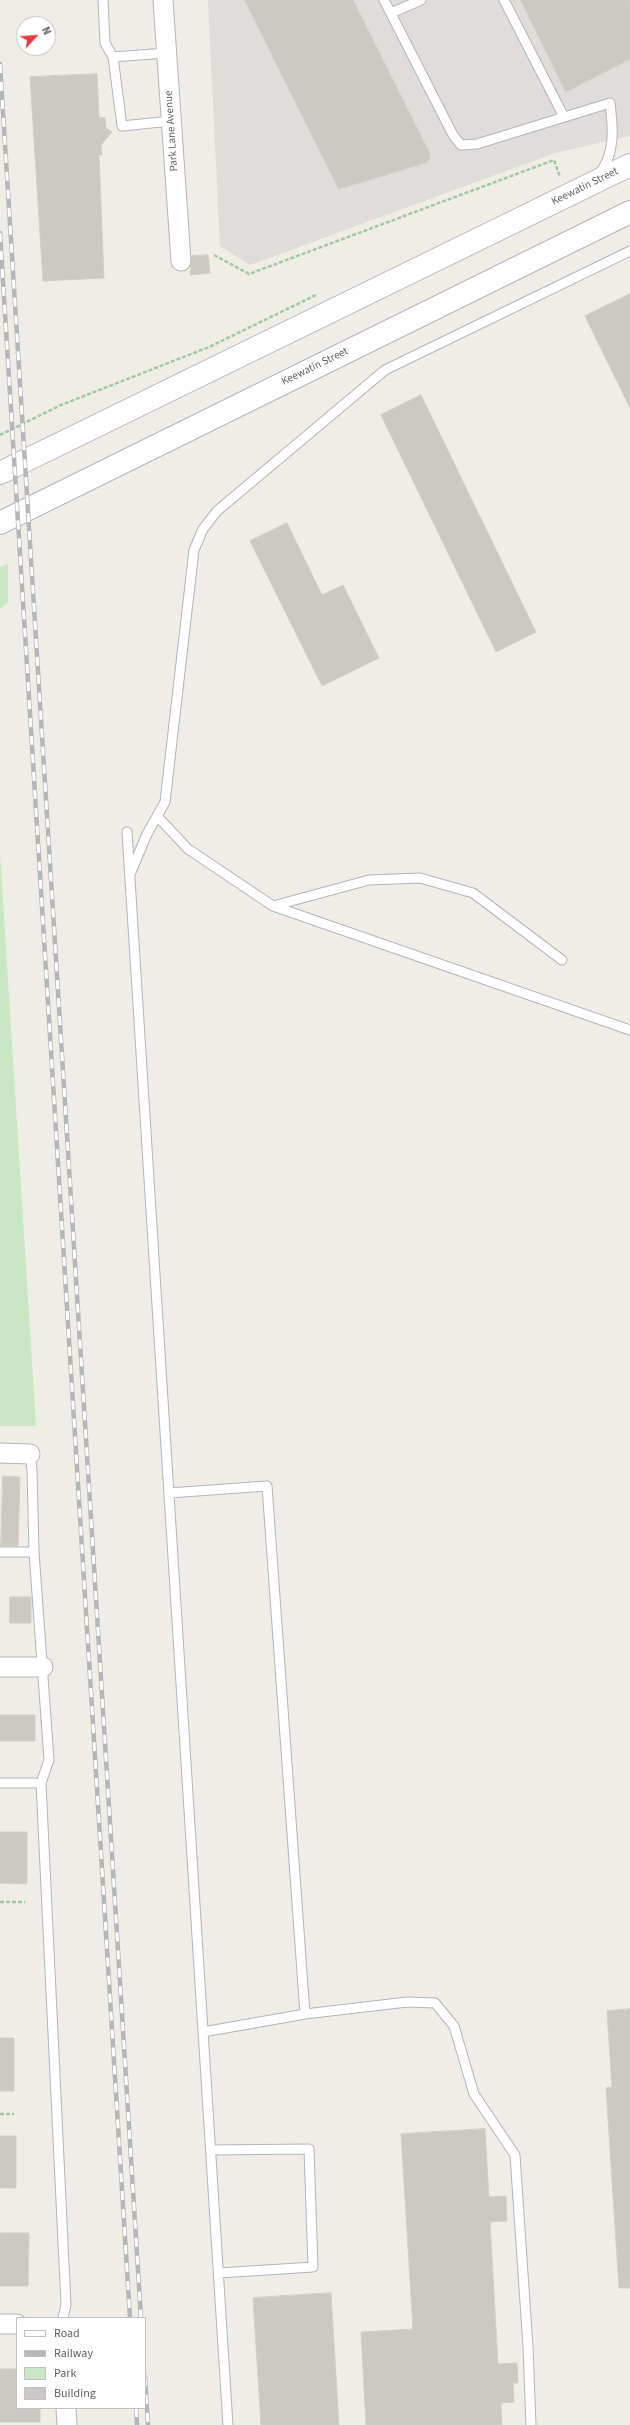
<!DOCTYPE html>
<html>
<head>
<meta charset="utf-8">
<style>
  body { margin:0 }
  #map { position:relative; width:630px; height:2425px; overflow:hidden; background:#f0ede7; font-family:"Source Sans 3",sans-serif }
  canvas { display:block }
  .legend { position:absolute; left:16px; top:2317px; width:130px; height:92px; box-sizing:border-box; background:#fff; border:1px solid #bfc1c2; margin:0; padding:5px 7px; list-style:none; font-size:12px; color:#5f6367 }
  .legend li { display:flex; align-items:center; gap:8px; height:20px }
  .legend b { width:20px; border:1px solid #bfc1c2 }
  .north { position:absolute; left:16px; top:16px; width:40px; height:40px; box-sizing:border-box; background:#fff; border:1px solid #bfc1c2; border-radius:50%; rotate:64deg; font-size:11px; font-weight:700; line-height:16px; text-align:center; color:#5f6367 }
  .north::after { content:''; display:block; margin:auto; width:14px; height:18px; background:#e33a42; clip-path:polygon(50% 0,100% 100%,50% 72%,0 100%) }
</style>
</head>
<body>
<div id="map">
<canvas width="630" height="2425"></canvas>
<ul class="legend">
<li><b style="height:5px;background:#fff"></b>Road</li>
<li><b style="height:5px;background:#b5b6b7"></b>Railway</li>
<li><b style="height:11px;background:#c9e6c5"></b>Park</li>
<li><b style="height:11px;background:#ccc8c3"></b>Building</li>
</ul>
<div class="north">N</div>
</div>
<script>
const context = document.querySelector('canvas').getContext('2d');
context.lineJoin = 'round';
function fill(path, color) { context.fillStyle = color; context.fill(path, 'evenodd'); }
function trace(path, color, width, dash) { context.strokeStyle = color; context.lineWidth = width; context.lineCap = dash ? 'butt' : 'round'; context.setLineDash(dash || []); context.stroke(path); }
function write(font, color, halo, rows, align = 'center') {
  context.font = font + ' "Source Sans 3",sans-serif'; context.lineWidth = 3; context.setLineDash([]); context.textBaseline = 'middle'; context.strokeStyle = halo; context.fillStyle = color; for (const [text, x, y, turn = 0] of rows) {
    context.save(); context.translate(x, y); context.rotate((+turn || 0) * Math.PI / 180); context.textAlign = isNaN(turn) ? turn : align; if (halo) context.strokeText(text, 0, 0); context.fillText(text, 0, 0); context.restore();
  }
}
fill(new Path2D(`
  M 208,0 L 630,0 L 630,136 L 555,153 L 250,265 L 220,246 Z`), '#dfdcd9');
fill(new Path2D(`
  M 8,564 L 8,602 L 0,609 L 0,567 Z
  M 0,853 L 36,1426 L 0,1426 Z`), '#c9e6c5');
const building = new Path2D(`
  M 245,0 L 353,0 L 429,152 L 430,159 L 425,163 L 339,189 Z
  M 521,0 L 630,0 L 630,59 L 566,92 Z
  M 97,74 L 99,117 L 105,118 L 106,128 L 112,132 L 101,145 L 102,155 L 99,155 L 104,278 L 43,281 L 30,77 Z
  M 208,255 L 210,273 L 190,275 L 192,256 Z
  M 630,294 L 630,408 L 585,316 Z
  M 421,395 L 536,632 L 496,652 L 381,415 Z
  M 287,523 L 322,595 L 343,585 L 379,658 L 322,686 L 250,541 Z
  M 3,1476 L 20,1477 L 18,1546 L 1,1546 Z
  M 10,1597 L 31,1597 L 31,1623 L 10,1623 Z
  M 0,1715 L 35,1715 L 35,1741 L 0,1741 Z
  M 0,1832 L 27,1832 L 27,1884 L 0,1883 Z
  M 630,2009 L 630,2288 L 619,2288 L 606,2088 L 612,2087 L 607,2011 Z
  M 0,2038 L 14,2038 L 14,2091 L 0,2091 Z
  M 485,2129 L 489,2197 L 506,2196 L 507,2221 L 490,2222 L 498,2364 L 517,2363 L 518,2383 L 513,2383 L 514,2402 L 501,2403 L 502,2425 L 366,2425 L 361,2332 L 413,2329 L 401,2134 Z
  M 0,2136 L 16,2136 L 16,2188 L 0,2188 Z
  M 0,2233 L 29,2233 L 28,2286 L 0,2286 Z
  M 331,2293 L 339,2425 L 261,2425 L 253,2298 Z
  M 0,2369 L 17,2369 L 17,2408 L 40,2408 L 40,2422 L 0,2422 Z`);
fill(building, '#ccc8c3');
trace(building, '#d5cec6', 1);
const service = new Path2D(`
  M 103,0 L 105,43 L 113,57
  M 384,0 L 453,135 L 461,145 L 477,144 L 610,103 C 613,127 616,155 598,175
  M 504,0 L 564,117
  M 391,13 L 421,0
  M 166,53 L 113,57 L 122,126 L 171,121
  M 157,816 L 188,849 L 273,906 L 369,880 L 420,878 L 473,893 L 562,960
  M 127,832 L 228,2425
  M 131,872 L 147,834 L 165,802 L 194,550 L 203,529 L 217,511 L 385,370 L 630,251
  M 273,906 L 630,1030
  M 30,1454 L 32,1470 L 34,1552 L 49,1760 L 41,1783 L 66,2305 L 63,2318
  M 169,1493 L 267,1486 L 305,2014 L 203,2032
  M 0,1552 L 34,1552
  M 0,1783 L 41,1783
  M 305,2014 L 407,2002 L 435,2003 L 454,2026 L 474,2094 L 515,2155 L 528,2347 L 531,2425
  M 211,2150 L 309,2149 L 313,2267 L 219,2273`);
const minor = new Path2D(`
  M 163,0 L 181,261
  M 0,1453 L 30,1454
  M 0,1667 L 43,1667
  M 0,2324 L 17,2324
  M 66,2408 L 67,2425`);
const secondary = new Path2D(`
  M 0,473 L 630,165
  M 0,523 L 630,212`);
trace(service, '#b2b5b9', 11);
trace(minor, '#b2b5b9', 21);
trace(secondary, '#b3b7bb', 24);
trace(new Path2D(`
  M 214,255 L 249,274 L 554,160 L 560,177
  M 0,435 L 61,405 L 209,347 L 316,295
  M 0,1902 L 25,1902
  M 0,2114 L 14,2114`), '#a0caa6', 2.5, [4, 2]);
trace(service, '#fff', 9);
trace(minor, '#fff', 19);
trace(secondary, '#fff', 22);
const rail = new Path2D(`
  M 0,64 L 141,2318
  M 0,233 L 130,2318
  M 145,2377 L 148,2425
  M 136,2408 L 137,2425`);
trace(rail, '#b5b6b7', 4.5);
trace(rail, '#fff', 3, [9]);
write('11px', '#5f6367', '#fff', [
  ["Park Lane Avenue",172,131,-94],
  ["Keewatin Street",585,187,-26],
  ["Keewatin Street",315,367,-26]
]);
</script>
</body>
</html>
